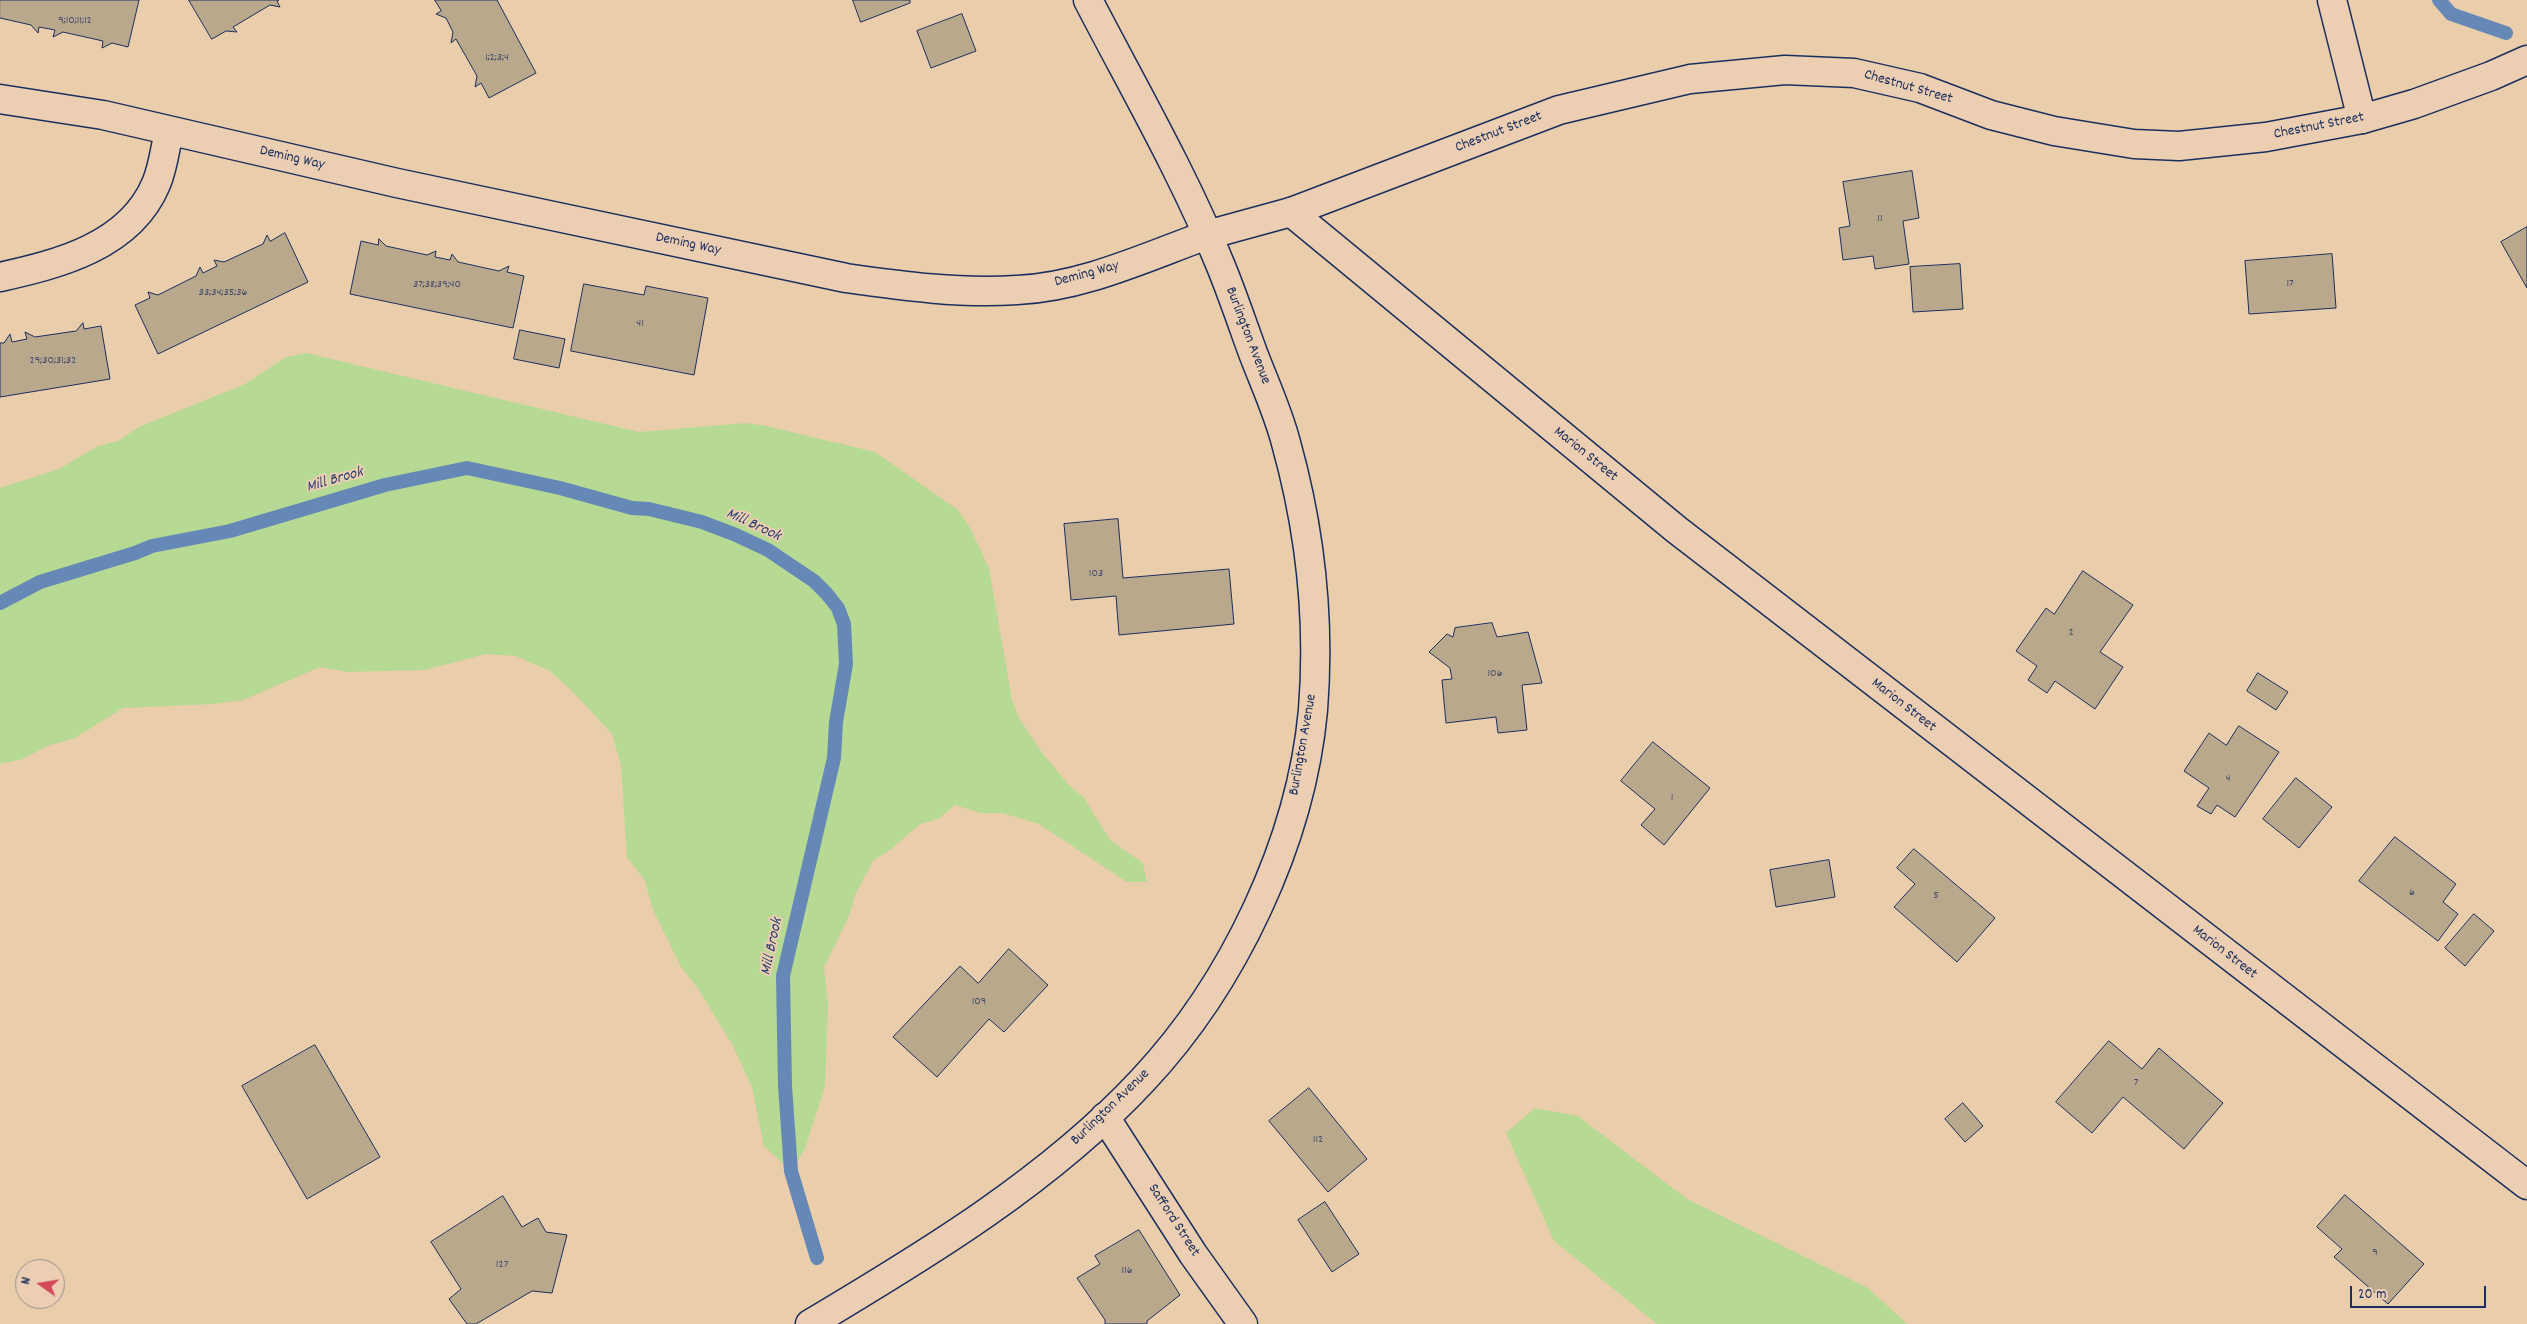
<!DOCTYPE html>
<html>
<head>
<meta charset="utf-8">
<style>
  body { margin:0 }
  #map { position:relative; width:2527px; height:1324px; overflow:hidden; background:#eacdab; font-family:Dekko,sans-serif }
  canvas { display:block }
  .north { position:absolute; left:15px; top:1259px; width:50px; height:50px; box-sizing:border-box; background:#ecceb2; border:1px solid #988e90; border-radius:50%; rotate:283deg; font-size:14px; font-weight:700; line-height:20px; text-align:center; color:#1b2f5e }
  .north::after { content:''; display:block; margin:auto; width:18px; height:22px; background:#d1495b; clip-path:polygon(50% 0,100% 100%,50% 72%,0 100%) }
  .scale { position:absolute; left:2350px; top:1286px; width:136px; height:22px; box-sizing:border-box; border:2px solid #1b2f5e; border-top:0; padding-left:6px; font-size:15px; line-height:18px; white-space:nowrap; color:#1b2f5e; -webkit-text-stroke:4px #ecceb2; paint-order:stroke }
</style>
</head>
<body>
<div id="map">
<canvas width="2527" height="1324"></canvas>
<div class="north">N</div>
<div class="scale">20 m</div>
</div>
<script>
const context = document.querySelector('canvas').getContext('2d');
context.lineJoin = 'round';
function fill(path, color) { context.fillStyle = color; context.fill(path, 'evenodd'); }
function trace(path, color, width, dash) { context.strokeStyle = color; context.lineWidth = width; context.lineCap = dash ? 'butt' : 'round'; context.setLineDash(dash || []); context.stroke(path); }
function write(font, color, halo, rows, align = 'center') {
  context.font = font + ' Dekko,sans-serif'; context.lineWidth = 4; context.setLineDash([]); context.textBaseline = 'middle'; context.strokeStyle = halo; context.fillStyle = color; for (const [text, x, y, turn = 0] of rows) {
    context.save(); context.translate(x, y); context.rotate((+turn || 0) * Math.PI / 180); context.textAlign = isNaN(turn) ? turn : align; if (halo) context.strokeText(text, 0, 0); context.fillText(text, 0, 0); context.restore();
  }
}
fill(new Path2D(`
  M 306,353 L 639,432 L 746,423 L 766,426 L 875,452 L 958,510 L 970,528 L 989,568 L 1012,700 L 1019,718 L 1043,754 L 1069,785 L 1084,798 L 1110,840 L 1143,863 L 1147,882 L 1127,882 L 1039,824 L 1002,813 L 980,813 L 955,805 L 938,819 L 920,824 L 891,849 L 873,861 L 855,895 L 849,916 L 824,967 L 828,1005 L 825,1086 L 805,1149 L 791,1171 L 764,1146 L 752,1087 L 733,1046 L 699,990 L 681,967 L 653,910 L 645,881 L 627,857 L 621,765 L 612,734 L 573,692 L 550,671 L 516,656 L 486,654 L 425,670 L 347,672 L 320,667 L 243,700 L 213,704 L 123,708 L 75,738 L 47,746 L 23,759 L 0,764 L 0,488 L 59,469 L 98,446 L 118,441 L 139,427 L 245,384 L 286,357 Z
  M 1535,1108 L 1578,1116 L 1687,1199 L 1868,1288 L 1907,1324 L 1657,1324 L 1554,1241 L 1506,1133 Z`), '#b6d993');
trace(new Path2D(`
  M 2439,0 L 2451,14 L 2506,33
  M 0,603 L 40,582 L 135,553 L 152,546 L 230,531 L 385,485 L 467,468 L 560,488 L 632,508 L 649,509 L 702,522 L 736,535 L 768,550 L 814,581 L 827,594 L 838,608 L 844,624 L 846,664 L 836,722 L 834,758 L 783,976 L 785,1086 L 791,1171 L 817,1258`), '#6588b6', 14);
const building = new Path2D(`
  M 0,0 L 139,0 L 128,47 L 112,43 L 102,48 L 103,41 L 63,32 L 53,37 L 55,30 L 39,27 L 38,33 L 31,25 L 0,18 Z
  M 189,0 L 279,0 L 277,1 L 280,7 L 270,5 L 233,27 L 237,32 L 226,31 L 212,39 Z
  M 435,0 L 497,0 L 536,73 L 489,98 L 481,83 L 475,87 L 477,76 L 456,39 L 451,43 L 453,32 L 446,18 L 436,14 L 441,11 Z
  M 853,0 L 910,0 L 910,3 L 861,22 Z
  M 962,14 L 976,51 L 931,68 L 917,31 Z
  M 1912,171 L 1919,218 L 1903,221 L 1909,264 L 1875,269 L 1873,256 L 1843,260 L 1839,228 L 1850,226 L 1843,182 Z
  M 2527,227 L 2527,288 L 2501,242 Z
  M 285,233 L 308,282 L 158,354 L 135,305 L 150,298 L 148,292 L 158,295 L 196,276 L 200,267 L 203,273 L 217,266 L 214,260 L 224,262 L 263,244 L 267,235 L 270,241 Z
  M 379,239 L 386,246 L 427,255 L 436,251 L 435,257 L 450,260 L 452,254 L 458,262 L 499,271 L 509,266 L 507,272 L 524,276 L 513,328 L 350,294 L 361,241 L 378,245 Z
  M 2332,254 L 2336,308 L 2249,314 L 2245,261 Z
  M 1960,264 L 1963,309 L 1913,312 L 1910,267 Z
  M 584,284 L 644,295 L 646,286 L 708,298 L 694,375 L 571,351 Z
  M 83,323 L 84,329 L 101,326 L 110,379 L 0,397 L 0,343 L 4,343 L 10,334 L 12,342 L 27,339 L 25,332 L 35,337 L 76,331 Z
  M 520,330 L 565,339 L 559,368 L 514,359 Z
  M 1118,519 L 1123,578 L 1229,569 L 1234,624 L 1119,635 L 1116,596 L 1071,600 L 1064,524 Z
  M 2083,571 L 2133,605 L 2100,652 L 2123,667 L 2095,709 L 2055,681 L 2047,693 L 2028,680 L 2037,666 L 2016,651 L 2046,608 L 2054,614 Z
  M 1492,623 L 1497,637 L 1528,632 L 1542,683 L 1522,685 L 1527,730 L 1498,733 L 1496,717 L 1446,723 L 1442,680 L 1452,679 L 1450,668 L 1429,652 L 1447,634 L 1453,637 L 1455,628 Z
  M 2258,673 L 2288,692 L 2276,710 L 2247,691 Z
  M 2239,726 L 2279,752 L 2235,817 L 2217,805 L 2211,814 L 2197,806 L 2209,788 L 2184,771 L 2209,733 L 2226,745 Z
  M 1653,742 L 1710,788 L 1664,845 L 1641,825 L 1655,809 L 1621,781 Z
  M 2296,778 L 2332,807 L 2299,848 L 2263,819 Z
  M 2395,837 L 2456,884 L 2443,902 L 2458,914 L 2438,941 L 2359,881 Z
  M 1914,849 L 1995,918 L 1957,962 L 1894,907 L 1915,884 L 1897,868 Z
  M 1829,860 L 1835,897 L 1776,907 L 1770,870 Z
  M 2474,914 L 2494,931 L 2465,966 L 2445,948 Z
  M 1009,949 L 1048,985 L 1004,1032 L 989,1019 L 937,1077 L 893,1037 L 960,966 L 978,983 Z
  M 2109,1041 L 2142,1069 L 2159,1048 L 2223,1103 L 2184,1149 L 2123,1097 L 2092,1133 L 2056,1102 Z
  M 315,1045 L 380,1157 L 307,1199 L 242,1086 Z
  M 1309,1088 L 1367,1159 L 1328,1192 L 1269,1121 Z
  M 1963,1103 L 1983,1126 L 1965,1142 L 1945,1119 Z
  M 2345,1195 L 2424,1264 L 2388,1304 L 2334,1257 L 2342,1249 L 2317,1227 Z
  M 503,1196 L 522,1227 L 538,1218 L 546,1232 L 567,1235 L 552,1293 L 532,1291 L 476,1324 L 467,1324 L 449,1299 L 461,1289 L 431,1242 Z
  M 1325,1202 L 1359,1254 L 1332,1272 L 1298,1220 Z
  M 1139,1230 L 1180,1295 L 1147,1321 L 1147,1324 L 1105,1324 L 1105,1320 L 1077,1278 L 1100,1264 L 1095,1256 Z`);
fill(building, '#baa88d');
trace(building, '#1b2f5e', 1);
const street = new Path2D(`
  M 2332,0 L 2362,119
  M 0,99 L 103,115 L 397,183 L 846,278 C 903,286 960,294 1017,290 C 1083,287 1146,257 1207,235
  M 1291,212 L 1677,530 L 2527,1185
  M 0,277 C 59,264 130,246 156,184 C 163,168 165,149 169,131
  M 1105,1117 L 1193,1254 L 1243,1324`);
const secondary = new Path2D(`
  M 1207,235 L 1291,212 L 1559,110 L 1690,79 L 1785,70 L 1854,73 L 1920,88 L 1991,115 L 2054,131 L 2134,144 L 2179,146 L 2266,137 L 2362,119 L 2414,104 L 2491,76 L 2527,60
  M 810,1324 C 926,1255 1050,1180 1143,1080 C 1233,984 1301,842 1313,710 C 1320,621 1310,529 1286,443 C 1278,412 1264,382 1253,353 C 1242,323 1232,293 1220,264 C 1183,173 1133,87 1088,0`);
trace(street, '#1b2f5e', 31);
trace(secondary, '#1b2f5e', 31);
trace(street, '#ecceb2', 28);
trace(secondary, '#ecceb2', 28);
write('12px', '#434d6a', null, [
  ["9;10;11;12",75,21],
  ["1;2;3;4",497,58],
  ["11",1880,219],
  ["17",2290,284],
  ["37;38;39;40",437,285],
  ["33;34;35;36",223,293],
  ["41",640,324],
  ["29;30;31;32",53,361],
  ["103",1096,574],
  ["2",2071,633],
  ["106",1495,674],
  ["4",2228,779],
  ["1",1672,798],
  ["6",2412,893],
  ["5",1936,896],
  ["109",979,1002],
  ["7",2136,1083],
  ["112",1318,1140],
  ["9",2375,1253],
  ["127",502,1265],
  ["116",1127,1271]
]);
write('15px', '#1b2f5e', '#ecceb2', [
  ["Chestnut Street",1908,88,16],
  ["Chestnut Street",2319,127,-11],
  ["Chestnut Street",1499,133,-21],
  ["Deming Way",292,159,13],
  ["Deming Way",688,245,12],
  ["Deming Way",1087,275,-15],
  ["Burlington Avenue",1247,336,69],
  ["Marion Street",1585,455,39],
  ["Marion Street",1903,706,38],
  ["Burlington Avenue",1304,745,-80],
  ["Marion Street",2224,953,38],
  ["Burlington Avenue",1111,1108,-44],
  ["Safford Street",1173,1221,57]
]);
write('italic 16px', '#273e6d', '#ecceb2', [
  ["Mill Brook",335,481,-16],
  ["Mill Brook",753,526,25],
  ["Mill Brook",773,947,-78]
]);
</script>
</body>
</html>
